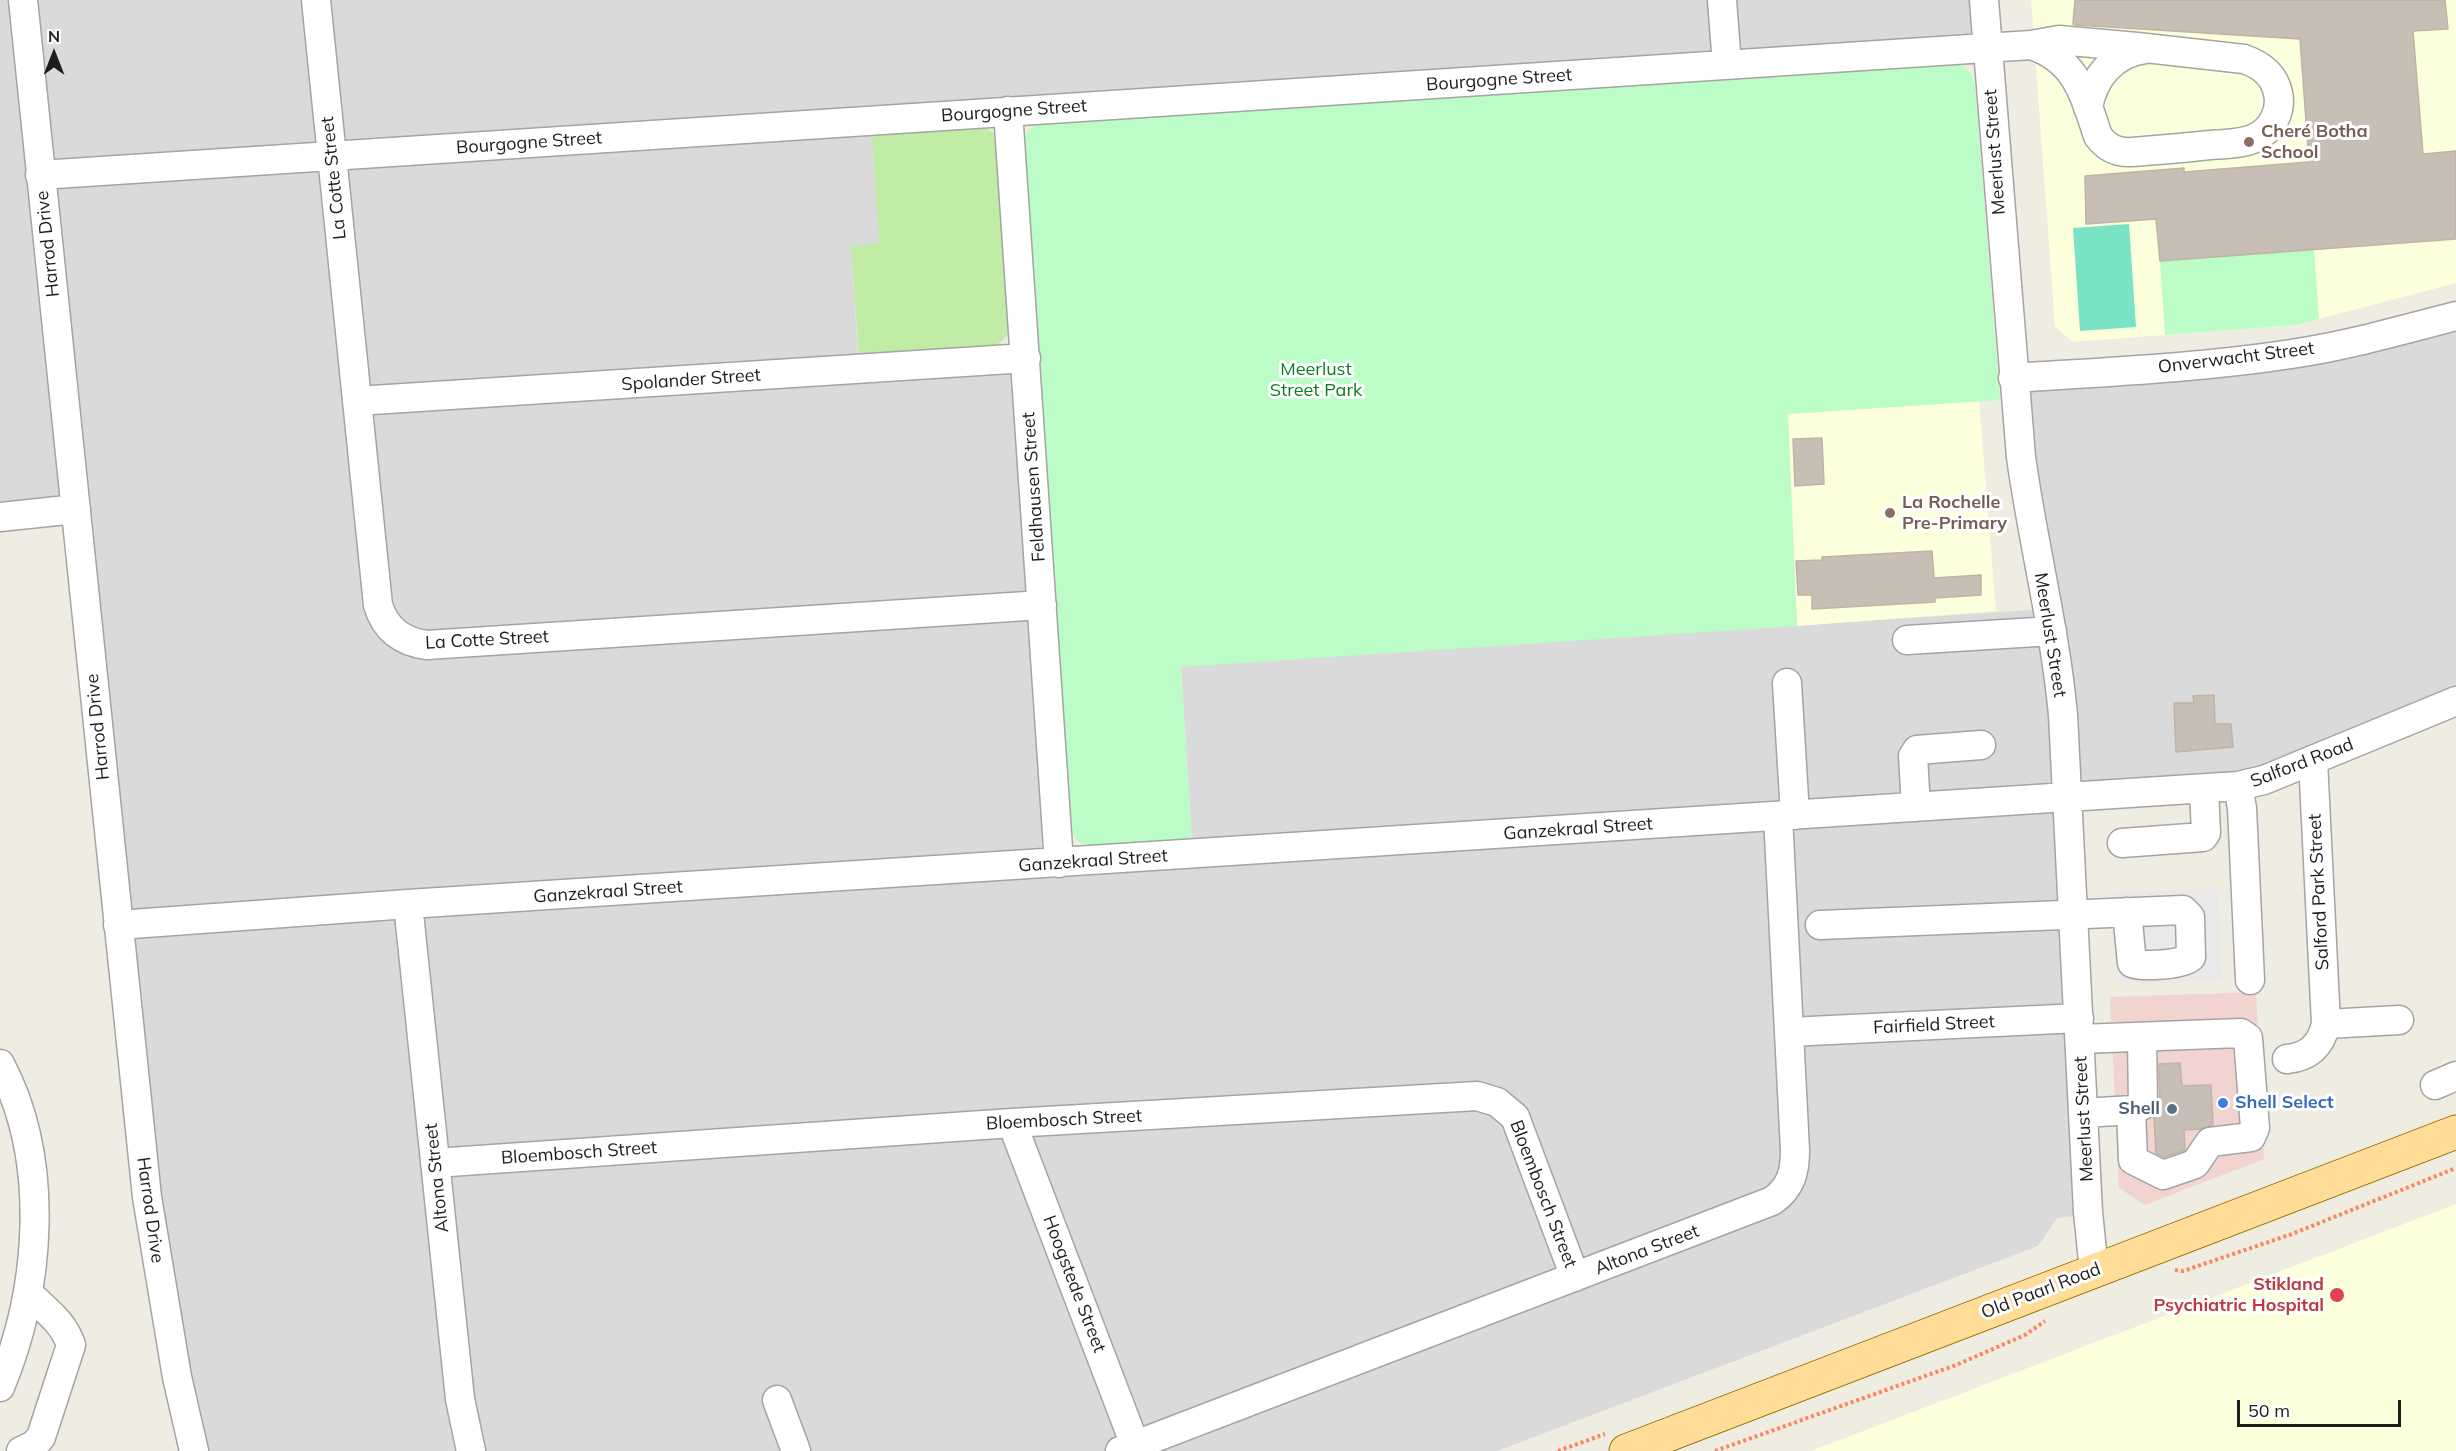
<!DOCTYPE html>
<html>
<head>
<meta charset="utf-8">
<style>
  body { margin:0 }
  #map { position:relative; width:2456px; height:1451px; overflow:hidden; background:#efece2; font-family:Mulish,sans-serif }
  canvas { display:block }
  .north { position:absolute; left:24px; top:24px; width:60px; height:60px; -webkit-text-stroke:4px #fff; paint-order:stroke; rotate:0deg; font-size:16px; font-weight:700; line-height:24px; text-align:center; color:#1d1d1d }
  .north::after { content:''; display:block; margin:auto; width:21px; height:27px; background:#1d1d1d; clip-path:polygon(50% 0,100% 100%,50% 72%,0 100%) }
  .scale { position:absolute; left:2237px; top:1400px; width:164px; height:27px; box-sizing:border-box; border:3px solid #1d1d1d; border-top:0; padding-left:8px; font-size:18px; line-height:21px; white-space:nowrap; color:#1d1d1d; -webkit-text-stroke:4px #fff; paint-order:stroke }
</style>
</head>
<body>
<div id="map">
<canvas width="2456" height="1451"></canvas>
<div class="north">N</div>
<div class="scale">50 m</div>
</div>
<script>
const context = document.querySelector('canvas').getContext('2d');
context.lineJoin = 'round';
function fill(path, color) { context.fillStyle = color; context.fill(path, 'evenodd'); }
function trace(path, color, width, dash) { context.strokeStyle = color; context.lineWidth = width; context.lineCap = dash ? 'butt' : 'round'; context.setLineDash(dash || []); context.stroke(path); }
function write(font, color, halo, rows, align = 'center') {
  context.font = font + ' Mulish,sans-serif'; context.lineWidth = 6; context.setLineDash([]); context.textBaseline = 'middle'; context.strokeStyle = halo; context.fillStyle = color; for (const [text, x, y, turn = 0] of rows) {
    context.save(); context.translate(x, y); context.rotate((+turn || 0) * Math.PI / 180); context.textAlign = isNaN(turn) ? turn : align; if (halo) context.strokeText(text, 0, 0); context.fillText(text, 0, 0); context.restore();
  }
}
fill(new Path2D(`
  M 0,0 L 1982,0 L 1986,49 L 872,121 L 879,244 L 851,246 L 859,369 L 1024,360 L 1058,864 L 1193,856 L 1181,666 L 2046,609 L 2012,381 L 2456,318 L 2456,705 L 2253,785 L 2067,800 L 2087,1215 L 2057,1218 L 2038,1246 L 1497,1451 L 191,1451 L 73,511 L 0,518 Z`), '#dbdada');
fill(new Path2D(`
  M 2256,992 L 2264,1159 L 2145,1205 L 2119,1188 L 2110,997 Z`), '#f1d4d0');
fill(new Path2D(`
  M 2031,0 L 2456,0 L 2456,283 L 2296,325 L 2072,342 L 2055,326 Z
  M 1979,401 L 1996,611 L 1797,626 L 1788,414 Z
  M 2456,1204 L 2456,1451 L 1811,1451 L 1981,1386 Z`), '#fcffdb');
fill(new Path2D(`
  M 982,126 L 993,132 L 997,139 L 1009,334 L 996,346 L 859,359 L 851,246 L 879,243 L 872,133 Z`), '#c1eca5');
fill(new Path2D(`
  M 1953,62 C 1965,66 1973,72 1975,85 L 2000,400 L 1788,414 L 1797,626 L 1181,667 L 1192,841 L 1092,846 L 1079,842 L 1069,830 L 1023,145 L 1024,136 L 1035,124 Z
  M 2314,249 L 2319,319 L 2296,325 L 2165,335 L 2160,261 Z`), '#bcfcc7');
fill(new Path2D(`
  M 2129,224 L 2136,327 L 2080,331 L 2073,228 Z`), '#7be3c5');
fill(new Path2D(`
  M 2217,888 L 2222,979 L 2120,984 L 2115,893 Z`), '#e9e9e9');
const building = new Path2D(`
  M 2075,0 L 2445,0 L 2448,29 L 2413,31 L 2423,154 L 2456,151 L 2456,239 L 2160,261 L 2156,219 L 2086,224 L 2085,176 L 2184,168 L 2184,172 L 2309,162 L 2300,39 L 2076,25 L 2073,24 Z
  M 1822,438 L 1824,484 L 1795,486 L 1793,439 Z
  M 1932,551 L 1934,578 L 1981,575 L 1981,595 L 1935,598 L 1935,602 L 1812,609 L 1812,595 L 1798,595 L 1796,561 L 1822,560 L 1822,557 Z
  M 2214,695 L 2215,724 L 2231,724 L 2233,747 L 2176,752 L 2174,703 L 2194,703 L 2193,696 Z
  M 2180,1063 L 2182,1086 L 2211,1085 L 2213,1125 L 2200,1129 L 2184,1130 L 2185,1150 L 2164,1157 L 2156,1153 L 2154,1117 L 2160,1105 L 2159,1064 Z`);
fill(building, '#c7bfb5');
trace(building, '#c1b3a4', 1.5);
const minor = new Path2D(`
  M 23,0 L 147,1197 L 177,1377 L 194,1451
  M 316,0 L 378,605 C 385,629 402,642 427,645 L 1042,605
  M 1722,0 L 1727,65
  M 1984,0 L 2021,457 C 2033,544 2055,628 2063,715 L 2088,1212 L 2094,1271
  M 2088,108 C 2093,78 2113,53 2145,49
  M 1008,111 L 1059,863
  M 40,175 L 2031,45 L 2059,40 L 2137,47 L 2244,59 C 2261,65 2274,74 2278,93 C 2282,111 2272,130 2255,138 C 2242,144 2225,144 2210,145 C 2184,148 2158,150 2132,152 C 2117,153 2107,148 2098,136 C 2084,95 2077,60 2031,45
  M 2013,378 C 2106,372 2200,368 2291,354 C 2347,346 2401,330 2456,316
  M 357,401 L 1026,358
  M 0,517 L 76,509
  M 1907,640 L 2052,631
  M 1787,683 L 1795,815
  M 2238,786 L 2242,808 L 2250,980
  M 1916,807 L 1913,756 L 1917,750 L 1981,745
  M 2122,843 L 2203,837 L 2206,833 L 2204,789
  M 408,904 L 460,1399 L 471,1451
  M 118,925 L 408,904 L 2238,786 L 2264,780 L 2456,701
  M 1820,925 L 2183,910 L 2190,917 L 2191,957 C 2183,965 2142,967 2132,963 L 2127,912
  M 2326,1024 L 2399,1020
  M 1789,1032 L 2079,1018
  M 2080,1039 L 2241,1033 L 2248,1038 L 2255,1128 L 2251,1137 L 2210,1142 L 2195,1164 L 2163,1175 L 2133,1160 L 2131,1110
  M 2287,1059 C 2309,1057 2321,1045 2326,1024 L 2313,760
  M 0,1064 C 51,1160 41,1289 0,1387
  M 2435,1085 L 2456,1076
  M 2083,1113 L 2133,1110 L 2143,1105 L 2142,1037
  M 1012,1123 L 1135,1445
  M 435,1163 L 1012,1123 L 1477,1096 L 1497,1102 L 1515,1117 L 1575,1277
  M 777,1400 L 796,1451
  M 21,1451 L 34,1445 L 41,1437 L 71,1345 C 63,1321 45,1310 28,1293
  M 1120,1451 L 1772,1201 C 1791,1188 1795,1172 1795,1150 L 1778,816`);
const major = new Path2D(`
  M 1626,1451 L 2456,1132`);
trace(minor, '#a4a4a4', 31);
trace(major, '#967300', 35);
trace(new Path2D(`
  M 2175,1270 L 2183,1271 L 2292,1234 L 2456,1168
  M 1558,1451 L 1605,1434
  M 1715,1451 L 1956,1365 L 2025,1335 L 2045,1321`), '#ff8263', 4, [3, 3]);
trace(minor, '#fff', 28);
trace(major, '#ffdc97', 33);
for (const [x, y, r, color] of [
  [2249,142,6,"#8d6e63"],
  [1890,513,6,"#8d6e63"],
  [2223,1103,6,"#3f7fe0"],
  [2172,1109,6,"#5c6f8a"],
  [2337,1295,8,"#e0444e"]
]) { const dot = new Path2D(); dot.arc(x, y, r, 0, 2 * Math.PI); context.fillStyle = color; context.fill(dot); trace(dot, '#fff', 2); }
write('18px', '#1d1d1d', '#fff', [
  ["Bourgogne Street",1499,80,-4],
  ["Bourgogne Street",1014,111,-4],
  ["Bourgogne Street",529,143,-4],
  ["Meerlust Street",1995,152,-94],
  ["La Cotte Street",334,178,-96],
  ["Harrod Drive",48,244,-96],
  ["Onverwacht Street",2236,358,-7],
  ["Spolander Street",691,380,-4],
  ["Feldhausen Street",1034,487,-94],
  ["Meerlust Street",2050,635,81],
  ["La Cotte Street",487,640,-3],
  ["Harrod Drive",98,727,-96],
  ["Salford Road",2302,763,-21],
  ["Ganzekraal Street",1578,829,-4],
  ["Ganzekraal Street",1093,861,-4],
  ["Ganzekraal Street",608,892,-4],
  ["Salford Park Street",2319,892,-93],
  ["Fairfield Street",1934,1025,-3],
  ["Meerlust Street",2084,1119,-93],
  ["Bloembosch Street",1064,1120,-3],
  ["Bloembosch Street",579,1153,-4],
  ["Altona Street",437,1178,-96],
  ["Bloembosch Street",1543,1194,69],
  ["Harrod Drive",150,1210,82],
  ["Altona Street",1647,1250,-21],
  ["Hoogstede Street",1074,1284,69],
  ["Old Paarl Road",2041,1291,-21]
]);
write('bold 18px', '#785e54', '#fff', [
  ["Cheré Botha",2261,132],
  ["School",2261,153],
  ["La Rochelle",1902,503],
  ["Pre-Primary",1902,524]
], 'left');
write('18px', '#06801c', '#fff', [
  ["Meerlust",1316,370],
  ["Street Park",1316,391]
]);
write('bold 18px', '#366cbe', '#fff', [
  ["Shell Select",2235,1103]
], 'left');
write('bold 18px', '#4e5e75', '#fff', [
  ["Shell",2160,1109]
], 'right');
write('bold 18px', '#be3a42', '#fff', [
  ["Stikland",2324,1285],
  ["Psychiatric Hospital",2324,1306]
], 'right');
</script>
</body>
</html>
